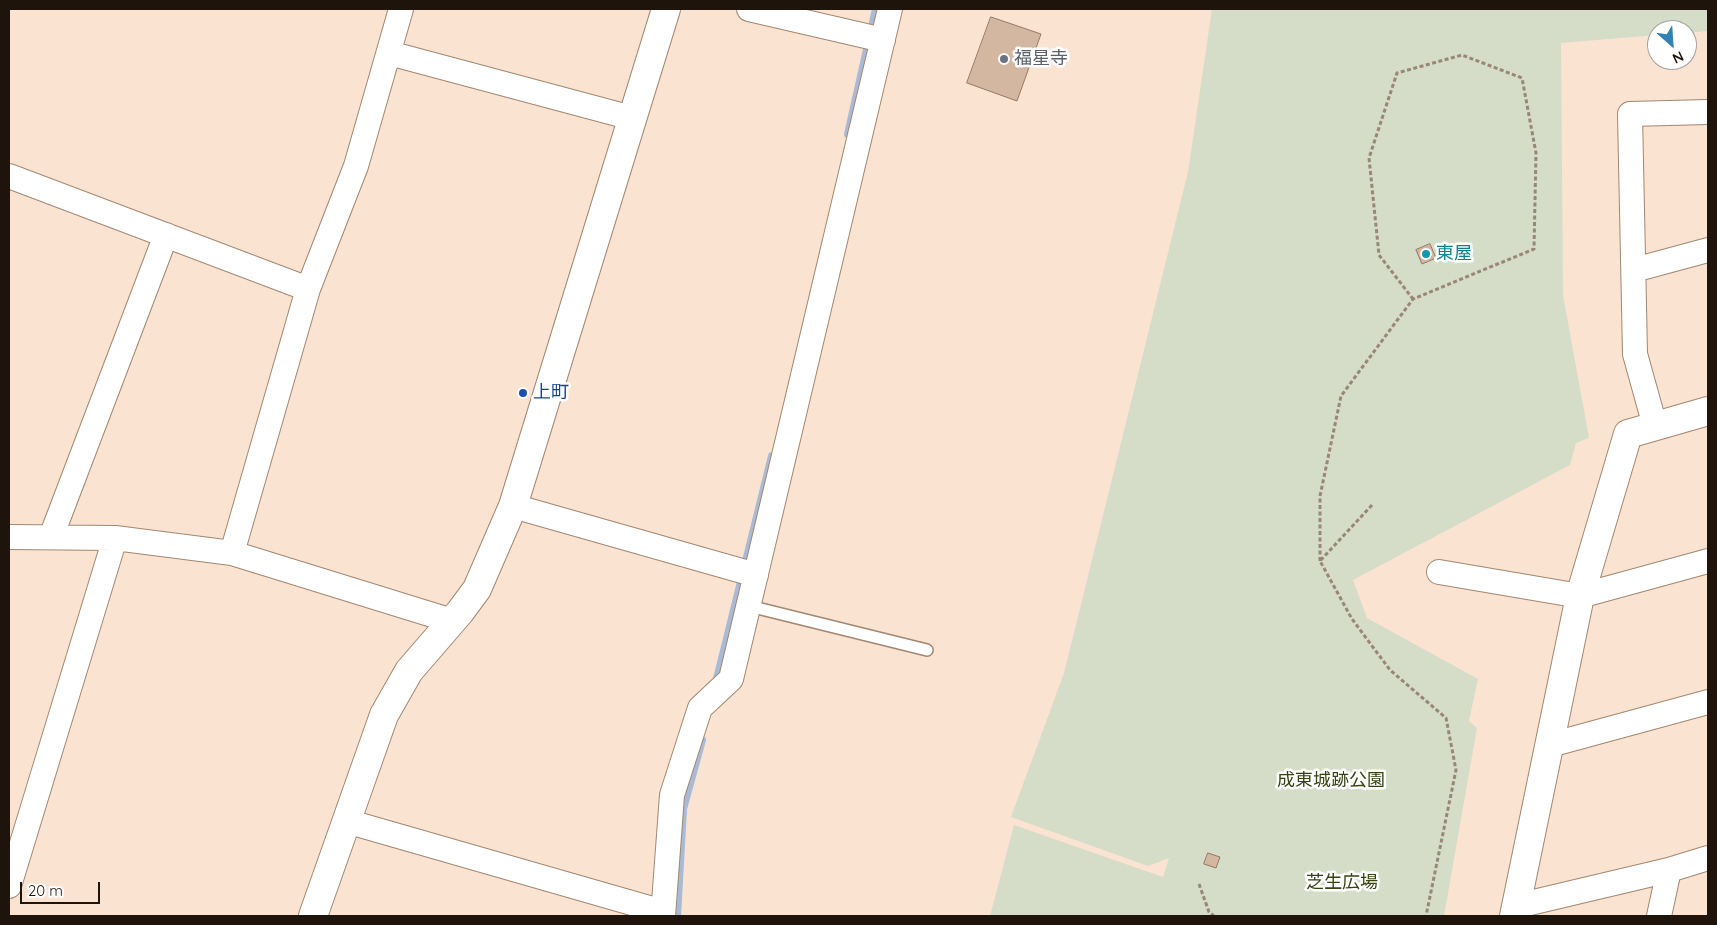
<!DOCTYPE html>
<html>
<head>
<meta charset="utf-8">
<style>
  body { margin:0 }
  #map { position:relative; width:1717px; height:925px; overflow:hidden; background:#fbe3d1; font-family:Quicksand,sans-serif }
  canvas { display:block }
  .frame { position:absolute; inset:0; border:10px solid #1e140c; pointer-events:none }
  .north { position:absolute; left:1647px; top:20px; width:50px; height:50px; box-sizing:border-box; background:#fff; border:1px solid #a5a19e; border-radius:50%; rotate:154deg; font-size:14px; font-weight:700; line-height:20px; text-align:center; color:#1e140c }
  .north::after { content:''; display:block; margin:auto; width:18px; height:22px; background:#3181b2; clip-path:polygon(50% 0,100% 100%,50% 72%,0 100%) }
  .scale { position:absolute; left:20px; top:882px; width:80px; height:22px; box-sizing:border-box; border:2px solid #1e140c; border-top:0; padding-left:6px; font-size:15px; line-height:18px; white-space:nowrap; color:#1e140c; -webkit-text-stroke:4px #fff; paint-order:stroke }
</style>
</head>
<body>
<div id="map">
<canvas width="1717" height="925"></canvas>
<div class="frame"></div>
<div class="north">N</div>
<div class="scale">20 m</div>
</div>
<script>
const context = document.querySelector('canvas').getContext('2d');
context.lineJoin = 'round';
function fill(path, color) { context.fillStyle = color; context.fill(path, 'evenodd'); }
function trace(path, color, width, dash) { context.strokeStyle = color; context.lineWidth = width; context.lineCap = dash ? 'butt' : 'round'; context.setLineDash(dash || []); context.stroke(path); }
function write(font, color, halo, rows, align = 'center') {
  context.font = font + ' Quicksand,"Noto Sans JP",sans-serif'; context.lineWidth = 5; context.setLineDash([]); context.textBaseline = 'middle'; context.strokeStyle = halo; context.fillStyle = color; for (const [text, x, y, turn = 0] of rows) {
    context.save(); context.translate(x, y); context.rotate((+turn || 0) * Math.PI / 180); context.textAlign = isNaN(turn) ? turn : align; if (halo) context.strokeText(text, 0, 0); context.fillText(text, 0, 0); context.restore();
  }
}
fill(new Path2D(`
  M 1212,9 L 1708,9 L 1708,31 L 1687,33 L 1687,30 L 1657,30 L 1657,35 L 1561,43 L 1563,295 L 1589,438 L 1576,443 L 1570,465 L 1353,580 L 1367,618 L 1478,679 L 1469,721 L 1477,728 L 1444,916 L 990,916 L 1014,825 L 1163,877 L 1169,858 L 1148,866 L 1011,817 L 1064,673 L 1188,172 Z`), '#d5ddc8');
trace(new Path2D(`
  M 848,134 L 876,9
  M 716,683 L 772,456
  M 677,916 L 683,809 L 702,740`), '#a8bad5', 8);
const building = new Path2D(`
  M 991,17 L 1041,34 L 1017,101 L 967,83 Z
  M 1430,244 L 1436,258 L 1422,264 L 1416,250 Z
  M 1208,853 L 1220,857 L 1216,868 L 1204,864 Z`);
fill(building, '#d3b7a0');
trace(building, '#947964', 1);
const lane = new Path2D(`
  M 749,606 L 927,650`);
const street = new Path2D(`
  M 749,9 L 883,40
  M 389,53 L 632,118
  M 9,176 L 308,289
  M 1634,270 L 1708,250
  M 1655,426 L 1635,354 L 1630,114 L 1708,112
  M 513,506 L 756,575
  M 9,537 L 115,538 L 232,553 L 452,621
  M 51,537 L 166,235
  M 232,553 L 308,289 L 356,166 L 401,9
  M 1439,572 L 1580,596 L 1708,561
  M 1550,745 L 1708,702
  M 346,821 L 663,912
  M 9,886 L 115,538
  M 1517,906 L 1669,870 L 1708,858
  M 663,916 L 672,795 L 700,708 L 731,679 L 890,9
  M 1659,916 L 1669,870`);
const secondary = new Path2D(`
  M 313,916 L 384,715 L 409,671 L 460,612 L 477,589 L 513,506 L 666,9
  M 1514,916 L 1580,596 L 1628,434 L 1708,411`);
trace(lane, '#a28771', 14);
trace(street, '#a28771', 26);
trace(secondary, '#a28771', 30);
trace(new Path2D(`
  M 1372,505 L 1320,561 L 1352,619 L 1390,670 L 1446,718 L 1456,770 L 1426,916
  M 1320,561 L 1320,496 L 1341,396 L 1413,299 L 1534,249 L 1536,153 L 1522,78 L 1462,55 L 1397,73 L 1369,158 L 1379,255 L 1413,299
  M 1199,884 L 1209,912 L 1214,916`), '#988679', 3, [4, 2.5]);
trace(lane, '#fff', 11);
trace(street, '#fff', 24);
trace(secondary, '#fff', 28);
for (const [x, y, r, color] of [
  [1004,59,5,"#6b7280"],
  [1426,254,5,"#0f9aa8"],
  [523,393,5,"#1a4fb4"]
]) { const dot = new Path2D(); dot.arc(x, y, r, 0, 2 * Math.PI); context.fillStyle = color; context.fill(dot); trace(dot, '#fff', 2); }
write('18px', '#5b616d', '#fff', [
  ["福星寺",1014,59]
], 'left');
write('18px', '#0d838f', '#fff', [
  ["東屋",1436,254]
], 'left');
write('18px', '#164399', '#fff', [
  ["上町",533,393]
], 'left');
write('18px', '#364413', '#fff', [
  ["成東城跡公園",1331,781],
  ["芝生広場",1342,883]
]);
</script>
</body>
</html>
